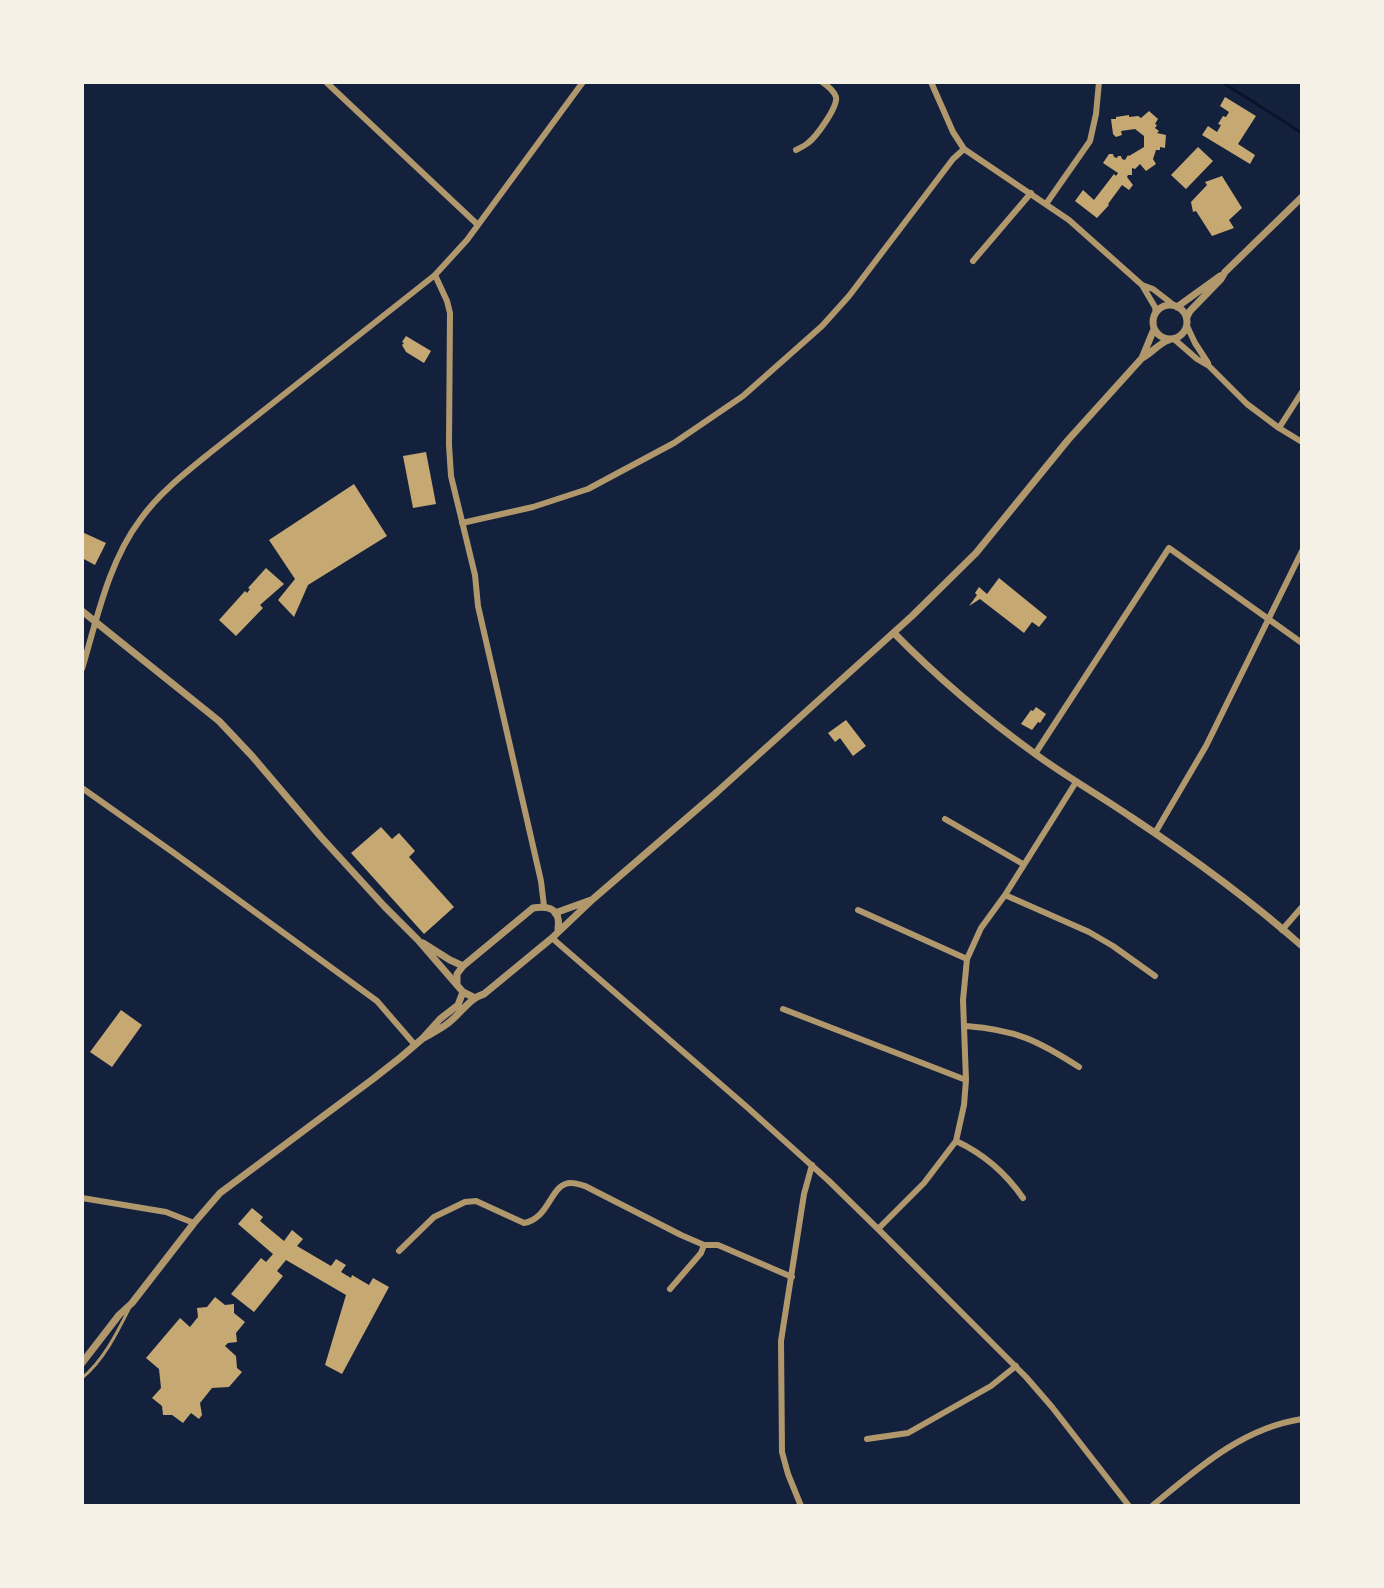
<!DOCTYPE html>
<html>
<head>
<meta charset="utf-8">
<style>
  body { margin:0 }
  #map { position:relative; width:1384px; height:1588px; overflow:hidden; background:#14213d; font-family:"Varela Round",sans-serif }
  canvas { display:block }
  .frame { position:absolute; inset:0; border:84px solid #f6f1e7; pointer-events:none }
</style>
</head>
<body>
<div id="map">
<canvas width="1384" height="1588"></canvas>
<div class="frame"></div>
</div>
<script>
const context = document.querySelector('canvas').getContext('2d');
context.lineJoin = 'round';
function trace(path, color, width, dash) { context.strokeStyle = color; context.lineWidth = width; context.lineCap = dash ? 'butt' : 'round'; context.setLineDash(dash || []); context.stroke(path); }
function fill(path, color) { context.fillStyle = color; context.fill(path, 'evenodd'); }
trace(new Path2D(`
  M 1222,82 L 1302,133`), '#0b132b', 3);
fill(new Path2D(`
  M 1225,97 L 1256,116 L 1238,144 L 1255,155 L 1250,164 L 1202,135 L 1208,126 L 1217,132 L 1221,125 L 1218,124 L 1223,116 L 1226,117 L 1229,112 L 1220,106 Z
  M 1149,111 L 1158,119 L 1155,124 L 1157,125 L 1155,128 L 1159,131 L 1157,133 L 1166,135 L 1165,148 L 1160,147 L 1160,150 L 1156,150 L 1153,159 L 1156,164 L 1146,171 L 1140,164 L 1135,169 L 1132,168 L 1132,175 L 1128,175 L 1127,177 L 1133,185 L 1129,190 L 1122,185 L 1108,204 L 1109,205 L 1097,218 L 1075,201 L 1083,190 L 1094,200 L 1114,174 L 1116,176 L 1118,173 L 1103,163 L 1109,154 L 1113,154 L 1114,157 L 1117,158 L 1118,156 L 1121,156 L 1122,159 L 1125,160 L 1128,155 L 1129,156 L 1144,147 L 1144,136 L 1135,129 L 1121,131 L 1122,135 L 1116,137 L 1113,134 L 1111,119 L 1116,119 L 1116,117 L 1129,115 L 1129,117 L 1138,116 L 1141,118 Z
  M 1198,147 L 1213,161 L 1186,189 L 1171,175 Z
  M 1222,176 L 1242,208 L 1229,220 L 1234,228 L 1212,236 L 1196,211 L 1193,212 L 1191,202 L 1207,185 L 1205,182 Z
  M 406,336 L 431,351 L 424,363 L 406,352 L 402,345 L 404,343 L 402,342 Z
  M 426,452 L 436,504 L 413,508 L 403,456 Z
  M 354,484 L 387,536 L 308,585 L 294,617 L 278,600 L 295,579 L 269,540 Z
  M 82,532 L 106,543 L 95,565 L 82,558 Z
  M 266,568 L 284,584 L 260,605 L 263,608 L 236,636 L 219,620 L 245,591 L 247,593 L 250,589 L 248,588 Z
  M 999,578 L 1047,617 L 1039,627 L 1032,622 L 1024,633 L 980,599 L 969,606 L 977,595 L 975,593 L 979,587 L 987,594 Z
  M 1036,707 L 1046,714 L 1040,723 L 1038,722 L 1032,730 L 1021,724 L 1031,710 L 1033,711 Z
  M 846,720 L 866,746 L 853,756 L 840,738 L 835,742 L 828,733 Z
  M 381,827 L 392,839 L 399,833 L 415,851 L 409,857 L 454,907 L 424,934 L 351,853 Z
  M 121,1010 L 142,1025 L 112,1067 L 90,1052 Z
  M 252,1208 L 263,1217 L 260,1221 L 284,1241 L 292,1230 L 303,1239 L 297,1246 L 331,1266 L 336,1259 L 346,1265 L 341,1272 L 351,1278 L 352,1275 L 369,1285 L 373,1278 L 389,1287 L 342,1374 L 325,1365 L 346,1295 L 286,1260 L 277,1271 L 283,1276 L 254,1312 L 231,1294 L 261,1258 L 266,1262 L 273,1254 L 238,1224 Z
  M 215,1297 L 225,1305 L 234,1304 L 234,1313 L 245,1322 L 236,1333 L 237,1342 L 228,1343 L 225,1346 L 236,1356 L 237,1368 L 242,1372 L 229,1387 L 212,1388 L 200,1403 L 202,1415 L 199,1419 L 191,1413 L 183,1423 L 172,1415 L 163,1415 L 162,1406 L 152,1398 L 161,1388 L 159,1369 L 146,1358 L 180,1318 L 190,1327 L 198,1317 L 197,1308 L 207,1307 Z`), '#c6a872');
trace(new Path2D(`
  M 82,1378 C 103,1361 117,1333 129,1309`), '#b1986c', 3);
trace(new Path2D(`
  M 326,82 L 478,225
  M 931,82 L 953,132 L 964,149 L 1069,220 L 1142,285 L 1155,307 L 1156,313
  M 796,150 C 798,149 806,145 808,143 C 816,137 838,107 836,97 C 834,91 828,86 822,82
  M 1046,204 L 1090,141 L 1096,114 L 1099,82
  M 973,261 L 1031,193
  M 435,275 L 447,301 L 450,313 L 449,445 L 451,476 L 475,575 L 478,606 L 541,881 L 544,906
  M 1142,285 L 1153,289 L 1175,306
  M 1187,326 L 1195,343 L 1208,363
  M 1174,339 L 1197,359 L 1209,366 L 1247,404 L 1279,428 L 1302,442
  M 1279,428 L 1302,392
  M 462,523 L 533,507 L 588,489 L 674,443 L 743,396 L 822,326 L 849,296 L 953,159 L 964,149
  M 82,669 C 97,619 108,563 140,520 C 159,493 185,473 211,452 L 435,275 L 467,240 L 583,82
  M 1035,754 L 1169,548 L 1302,643
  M 82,788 L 174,853 L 377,1001 L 415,1045
  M 945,819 L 1023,864
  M 1155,833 L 1206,746 L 1302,551
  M 1005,895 L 1089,932 L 1113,946 L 1155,976
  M 858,910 L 967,959
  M 1282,930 L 1302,907
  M 552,938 L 748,1108 L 829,1181 L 878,1229 L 1026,1377 L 1052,1407 L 1129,1506
  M 783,1009 L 966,1080
  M 966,1026 C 1016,1030 1037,1040 1079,1067
  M 956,1141 C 984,1154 1005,1172 1023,1198
  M 82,1198 L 166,1212 L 194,1223
  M 878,1229 L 924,1183 L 956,1141 L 964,1105 L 966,1080 L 963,1000 L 967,959 L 981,928 L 1005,895 L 1076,782
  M 399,1251 L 434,1217 L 465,1202 L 476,1201 L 524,1223 C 551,1218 550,1182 572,1183 C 576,1183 581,1185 585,1186 L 681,1235 L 704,1245 L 718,1245 L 792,1277
  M 670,1289 L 701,1253 L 704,1245
  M 867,1439 L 908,1433 L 991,1386 L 1016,1366
  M 801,1506 L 788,1474 L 782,1452 L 781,1341 L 804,1194 L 812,1165
  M 1152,1506 C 1197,1469 1242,1428 1302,1419`), '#b1986c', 6);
trace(new Path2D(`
  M1153 322a17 17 0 1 1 34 0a17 17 0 1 1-34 0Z
  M 1177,307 L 1220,276
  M 1187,317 L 1190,311 L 1221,279 L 1225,272 L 1302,197
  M 1142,358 L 1154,329
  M 82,611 L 219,721 L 252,756 L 321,837 L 384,906 L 418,940 L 463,992 L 473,997
  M 894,633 C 937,677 984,717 1034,753 C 1065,776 1099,795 1131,817 C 1190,856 1249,899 1302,946
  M 555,913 L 591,900
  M 423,943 L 450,960 L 463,966
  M 457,985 L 457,974 L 463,966 L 533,908 C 550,905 561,910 558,929
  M 422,1039 C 430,1034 439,1030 447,1024 C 460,1015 469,998 484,994 L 552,938 L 593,899 L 717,792 L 912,616 L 976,553 L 1068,440 L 1142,358 C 1152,353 1159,343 1169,340
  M 82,1363 L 119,1315 L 132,1303 L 194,1223 L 220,1193 L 373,1079 L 401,1057 L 422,1039 L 440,1019 L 458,1005 L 463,992`), '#b1986c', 7);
</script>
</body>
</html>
